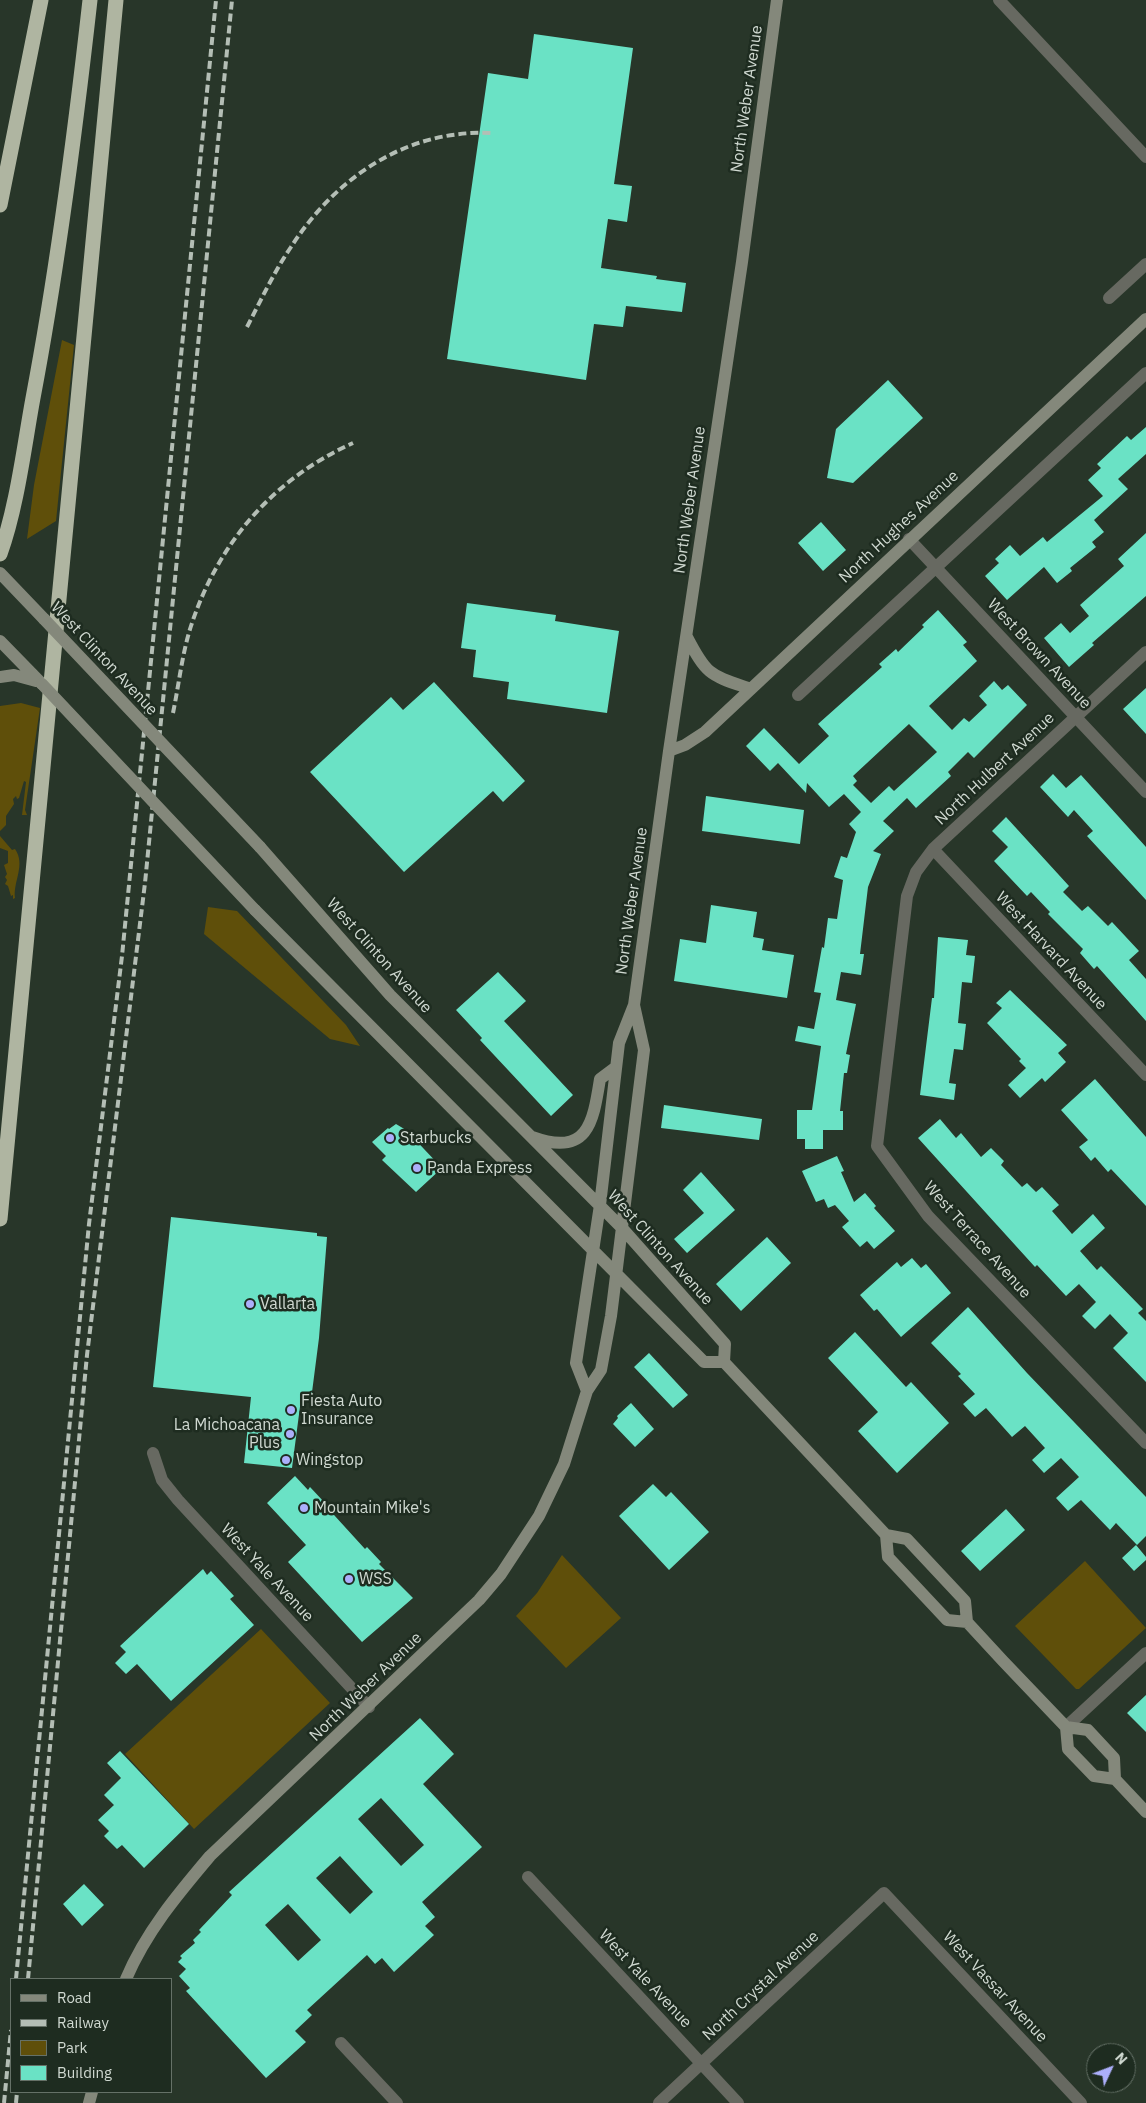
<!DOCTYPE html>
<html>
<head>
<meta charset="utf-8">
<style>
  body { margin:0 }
  #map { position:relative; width:1146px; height:2103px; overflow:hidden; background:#283629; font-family:"IBM Plex Sans",sans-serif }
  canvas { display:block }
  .legend { position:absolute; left:10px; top:1978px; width:162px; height:115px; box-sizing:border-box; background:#1e2c20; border:1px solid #657167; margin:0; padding:6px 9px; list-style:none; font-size:15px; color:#d0d9d1 }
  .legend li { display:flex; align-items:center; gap:10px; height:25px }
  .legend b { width:25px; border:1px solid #657167 }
  .north { position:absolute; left:1086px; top:2043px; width:50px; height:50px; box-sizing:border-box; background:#1e2c20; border:1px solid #657167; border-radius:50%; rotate:47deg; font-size:14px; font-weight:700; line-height:20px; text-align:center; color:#d0d9d1 }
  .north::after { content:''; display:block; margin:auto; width:18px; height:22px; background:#acaffb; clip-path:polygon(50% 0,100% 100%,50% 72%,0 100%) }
</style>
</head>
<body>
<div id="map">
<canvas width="1146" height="2103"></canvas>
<ul class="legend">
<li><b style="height:6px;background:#84887b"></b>Road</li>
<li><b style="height:6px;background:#b4beb5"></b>Railway</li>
<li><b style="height:14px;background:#5f4f0a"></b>Park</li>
<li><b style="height:14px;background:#6ae2c5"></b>Building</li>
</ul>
<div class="north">N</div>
</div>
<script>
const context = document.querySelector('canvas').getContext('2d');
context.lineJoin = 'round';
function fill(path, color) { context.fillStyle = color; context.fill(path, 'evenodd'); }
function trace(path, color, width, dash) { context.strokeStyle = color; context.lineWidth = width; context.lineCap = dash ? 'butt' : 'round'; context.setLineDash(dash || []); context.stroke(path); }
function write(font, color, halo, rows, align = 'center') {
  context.font = font + ' "IBM Plex Sans",sans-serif'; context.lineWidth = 5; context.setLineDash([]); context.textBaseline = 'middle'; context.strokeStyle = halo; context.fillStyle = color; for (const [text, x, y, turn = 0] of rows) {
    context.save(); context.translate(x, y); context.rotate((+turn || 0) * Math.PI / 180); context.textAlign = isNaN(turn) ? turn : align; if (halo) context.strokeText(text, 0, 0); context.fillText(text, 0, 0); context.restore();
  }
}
fill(new Path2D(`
  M 62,340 L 74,345 L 56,521 L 27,539 L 34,485 Z
  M 21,703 L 40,708 L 25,810 L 27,815 L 22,815 L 26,782 L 24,781 L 19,798 L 17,799 L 16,796 L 13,799 L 14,804 L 6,816 L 6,825 L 0,831 L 0,706 Z
  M 0,836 L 12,850 L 15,849 C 26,865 13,881 15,898 L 13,899 L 13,895 L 11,896 L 8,886 L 5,884 L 7,880 L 5,877 L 7,874 L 4,865 L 8,863 L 8,851 L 0,848 Z
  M 208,907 L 237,911 L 346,1025 L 360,1046 L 330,1039 L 204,934 Z
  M 562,1555 L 621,1618 L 566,1668 L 516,1616 L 537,1593 Z
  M 1085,1561 L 1146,1628 L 1079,1689 L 1076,1689 L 1015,1626 Z
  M 261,1629 L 330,1703 L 194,1829 L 125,1754 Z`), '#5f4f0a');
fill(new Path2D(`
  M 534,34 L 633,48 L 614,184 L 632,186 L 627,222 L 608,219 L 601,268 L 657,276 L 656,279 L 686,283 L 682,312 L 626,306 L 623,327 L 594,324 L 586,380 L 447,359 L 488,73 L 528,79 Z
  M 888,380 L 923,418 L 853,483 L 827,478 L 836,429 Z
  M 1146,427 L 1146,454 L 1118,479 L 1128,489 L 1094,520 L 1104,532 L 1092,542 L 1096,547 L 1070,568 L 1072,571 L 1057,583 L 1044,567 L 1007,600 L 985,576 L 999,563 L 995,559 L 1010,545 L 1020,556 L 1043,537 L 1047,542 L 1103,496 L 1088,480 L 1101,468 L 1097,464 L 1127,436 L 1131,440 Z
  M 821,522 L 846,550 L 823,571 L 798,543 Z
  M 1146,533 L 1146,596 L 1092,643 L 1094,645 L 1069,667 L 1044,638 L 1061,623 L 1070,633 L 1089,616 L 1080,605 L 1124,566 L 1118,559 Z
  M 467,603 L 556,615 L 555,621 L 619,631 L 607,713 L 507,699 L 509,682 L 473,677 L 476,650 L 461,648 Z
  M 938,610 L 967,642 L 963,645 L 977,661 L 929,706 L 952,730 L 964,718 L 969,722 L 987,705 L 979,696 L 994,681 L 1002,690 L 1008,685 L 1027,705 L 974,758 L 968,752 L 948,772 L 951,776 L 916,808 L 907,798 L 883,821 L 894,831 L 873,851 L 881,854 L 868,887 L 860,954 L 864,954 L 861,975 L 841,972 L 836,1000 L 856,1004 L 846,1054 L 850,1055 L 847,1073 L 844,1073 L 840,1111 L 843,1111 L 843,1130 L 823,1130 L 823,1149 L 805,1149 L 805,1139 L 797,1139 L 797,1110 L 812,1110 L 821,1046 L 795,1041 L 798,1026 L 814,1029 L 821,993 L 814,992 L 822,947 L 824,948 L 828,918 L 837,919 L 843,880 L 834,877 L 841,856 L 847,858 L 856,832 L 849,824 L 861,812 L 844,794 L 829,807 L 807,783 L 806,793 L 778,763 L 770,771 L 746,746 L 764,728 L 799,764 L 829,736 L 818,724 L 882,667 L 879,664 L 896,649 L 898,652 L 924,627 L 922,625 ZM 909,724 L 937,752 L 894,791 L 889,786 L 871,803 L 853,785 L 857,781 L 853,776 Z
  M 434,682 L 525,781 L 503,802 L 493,791 L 404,872 L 310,772 L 391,697 L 403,710 Z
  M 1146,688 L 1146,734 L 1123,709 Z
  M 1053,774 L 1066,788 L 1081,775 L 1146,847 L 1146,900 L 1087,836 L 1093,831 L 1074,810 L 1068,817 L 1040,787 Z
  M 706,796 L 804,810 L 800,844 L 702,831 Z
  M 1006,817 L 1069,886 L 1063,892 L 1082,911 L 1088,906 L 1108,926 L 1112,922 L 1139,951 L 1129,960 L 1146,979 L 1146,1021 L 1097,966 L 1094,969 L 1080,953 L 1083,949 L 1048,914 L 1050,912 L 1031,892 L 1027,896 L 994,861 L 1008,847 L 992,831 Z
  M 711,905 L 757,912 L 753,937 L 764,939 L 762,950 L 794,955 L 787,998 L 674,981 L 680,939 L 706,943 Z
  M 938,937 L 968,940 L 966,955 L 975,956 L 972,983 L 962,982 L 958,1023 L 966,1024 L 963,1050 L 954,1049 L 949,1083 L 956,1084 L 954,1100 L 920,1095 L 932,998 L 934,998 Z
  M 498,972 L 526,1001 L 504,1021 L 573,1095 L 551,1116 L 480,1040 L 482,1038 L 456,1010 Z
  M 1010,990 L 1067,1045 L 1058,1053 L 1066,1062 L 1045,1082 L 1042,1078 L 1020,1098 L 1008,1085 L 1026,1068 L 1019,1061 L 1021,1059 L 987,1023 L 1002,1008 L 996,1003 Z
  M 1095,1079 L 1146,1137 L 1146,1206 L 1111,1169 L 1108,1172 L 1095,1157 L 1091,1161 L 1079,1147 L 1088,1140 L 1061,1110 Z
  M 664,1105 L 762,1119 L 759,1140 L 661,1128 Z
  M 940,1119 L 956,1138 L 961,1133 L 981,1157 L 991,1148 L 1004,1161 L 1001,1165 L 1022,1187 L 1027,1183 L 1036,1192 L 1042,1187 L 1059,1205 L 1052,1211 L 1072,1234 L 1093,1214 L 1105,1228 L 1080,1251 L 1097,1270 L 1101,1266 L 1143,1309 L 1138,1313 L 1146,1321 L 1146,1382 L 1113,1348 L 1128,1333 L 1110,1314 L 1095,1329 L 1082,1316 L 1096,1302 L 1079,1284 L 1066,1296 L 1037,1265 L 1035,1267 L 918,1138 Z
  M 396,1124 L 406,1130 L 442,1168 L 416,1192 L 382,1160 L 386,1156 L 372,1142 L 388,1128 L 389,1129 Z
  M 837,1156 L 844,1171 L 841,1172 L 854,1202 L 865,1193 L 876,1206 L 874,1208 L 895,1231 L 874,1249 L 867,1241 L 860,1247 L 842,1227 L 849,1221 L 835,1205 L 828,1208 L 824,1199 L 816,1202 L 802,1171 Z
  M 701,1172 L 735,1210 L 687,1253 L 674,1239 L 704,1213 L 683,1190 Z
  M 171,1217 L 317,1233 L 317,1236 L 327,1237 L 319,1338 L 311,1400 L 301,1399 L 292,1468 L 244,1463 L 251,1397 L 153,1387 Z
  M 767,1237 L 791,1263 L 741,1311 L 716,1284 Z
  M 912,1258 L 921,1268 L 926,1264 L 951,1293 L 901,1337 L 877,1309 L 874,1311 L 860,1295 L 897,1262 L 901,1267 Z
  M 968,1307 L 1027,1373 L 1146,1497 L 1146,1536 L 1137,1545 L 1116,1523 L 1110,1530 L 1081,1500 L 1068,1511 L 1056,1498 L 1079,1477 L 1061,1458 L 1044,1473 L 1032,1460 L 1045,1448 L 1025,1426 L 1012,1437 L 986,1408 L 975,1417 L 963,1404 L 975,1394 L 958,1376 L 961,1374 L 931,1343 Z
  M 855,1332 L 906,1387 L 911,1382 L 949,1423 L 897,1473 L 858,1431 L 878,1412 L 828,1358 Z
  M 649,1353 L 688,1395 L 673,1408 L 634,1367 Z
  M 631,1403 L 654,1429 L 635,1447 L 613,1424 L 618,1418 L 617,1416 Z
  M 295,1476 L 308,1490 L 310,1487 L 325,1503 L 324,1504 L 365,1549 L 367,1547 L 381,1562 L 379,1564 L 413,1598 L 362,1642 L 288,1562 L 306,1545 L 267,1503 Z
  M 653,1484 L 666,1497 L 671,1492 L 709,1532 L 669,1570 L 619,1516 Z
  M 1006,1509 L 1025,1530 L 980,1571 L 961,1551 Z
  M 1136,1545 L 1146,1557 L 1146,1560 L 1134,1571 L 1122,1558 Z
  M 203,1569 L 207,1575 L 211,1571 L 234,1596 L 230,1599 L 254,1625 L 171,1701 L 137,1664 L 126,1674 L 115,1663 L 126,1652 L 120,1646 Z
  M 1146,1695 L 1146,1732 L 1127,1713 Z
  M 420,1718 L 454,1754 L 423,1784 L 482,1847 L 422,1902 L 435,1917 L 425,1926 L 434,1935 L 394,1972 L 382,1958 L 375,1964 L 367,1955 L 307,2010 L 312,2015 L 295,2031 L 306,2042 L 266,2078 L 186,1991 L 190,1988 L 179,1976 L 186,1969 L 178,1962 L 182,1958 L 180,1956 L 195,1943 L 193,1940 L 201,1932 L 199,1930 L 232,1895 L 229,1892 ZM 381,1798 L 424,1845 L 401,1866 L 358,1819 ZM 340,1856 L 373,1892 L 350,1914 L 316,1878 ZM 288,1904 L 321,1940 L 298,1961 L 265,1925 Z
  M 120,1751 L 189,1824 L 144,1868 L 122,1845 L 117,1849 L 104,1836 L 109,1831 L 98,1820 L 114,1805 L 104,1795 L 121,1778 L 107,1763 Z
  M 84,1884 L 104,1905 L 82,1926 L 63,1904 Z`), '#6ae2c5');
trace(new Path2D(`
  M 999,0 L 1146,157
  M 1109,298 L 1146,264
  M 909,539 L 1146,792
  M 1146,652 L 933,849 L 916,872 L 907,896 L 877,1146 L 928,1216 L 1146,1443
  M 798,695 L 1146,373
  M 933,849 L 1146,1075
  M 153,1453 L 162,1480 L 178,1500 L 369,1707
  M 1066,1727 L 1146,1653
  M 528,1877 L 738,2103
  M 341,2043 L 397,2103
  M 659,2103 L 884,1893 L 1081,2103`), '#676961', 12);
trace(new Path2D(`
  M 0,573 L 44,619
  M 687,637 C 707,676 710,675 751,689
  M 0,641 L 42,684
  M 0,677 L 14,675 L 36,681
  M 669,751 L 685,745 L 705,732 L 1146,319
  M 260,847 L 390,995 L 622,1228 L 725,1344 L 724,1362
  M 255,910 L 704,1362 L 724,1362 L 886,1535 L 907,1539 L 965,1601 L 967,1622 L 1003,1661 L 1066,1727 L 1088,1730 L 1114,1758 L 1115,1779
  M 532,1137 C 588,1157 593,1123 600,1079 L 616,1067
  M 587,1391 L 576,1363 L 600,1205 L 619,1043 L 634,1005 L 669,751 L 742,262 L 777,0
  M 886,1535 L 888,1557 L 947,1620 L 967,1622
  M 1066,1727 L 1068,1749 L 1094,1776 L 1115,1779 L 1146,1812
  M 126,1979 C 146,1932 177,1895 210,1856 L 479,1600 L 501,1574 L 539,1516 L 564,1464 L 587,1391 L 601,1370 L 611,1316 L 644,1050 L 634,1005
  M 89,2103 L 92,2092`), '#84887b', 12);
trace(new Path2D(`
  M 0,205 L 41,0
  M 0,554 C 17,507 24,447 33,398 C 58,266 75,134 90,0
  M 0,1219 L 116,0`), '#afb5a1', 15);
trace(new Path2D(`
  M 247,327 C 261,300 274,272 291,247 C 336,177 407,129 492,133
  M 173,713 C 179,684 182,654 191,626 C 218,543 273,479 353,443
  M 16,1979 L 89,1224 L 122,956 L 216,0
  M 28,1979 L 87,1355 L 145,883 L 232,0
  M 4,2103 L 11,2030
  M 16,2103 L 17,2092`), '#b4beb5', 4, [8, 4]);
trace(new Path2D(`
  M 44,619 L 260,847
  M 42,684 L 255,910`), '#84887b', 12);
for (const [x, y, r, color] of [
  [390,1138,5,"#acaffb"],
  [417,1168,5,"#acaffb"],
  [250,1304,5,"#acaffb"],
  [291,1410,5,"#acaffb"],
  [290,1434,5,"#acaffb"],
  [286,1460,5,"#acaffb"],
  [304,1508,5,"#acaffb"],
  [349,1579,5,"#acaffb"]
]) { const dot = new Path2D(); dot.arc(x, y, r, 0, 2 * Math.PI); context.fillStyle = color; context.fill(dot); trace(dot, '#1e2c20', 2); }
write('16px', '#d0d9d1', '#1e2c20', [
  ["North Weber Avenue",747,99,-82],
  ["North Weber Avenue",690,500,-82],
  ["North Hughes Avenue",899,527,-43],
  ["West Brown Avenue",1039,654,47],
  ["West Clinton Avenue",104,659,47],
  ["North Hulbert Avenue",995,769,-43],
  ["North Weber Avenue",632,901,-82],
  ["West Harvard Avenue",1051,951,47],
  ["West Clinton Avenue",379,956,48],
  ["West Terrace Avenue",977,1240,48],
  ["West Clinton Avenue",660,1248,48],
  ["West Yale Avenue",267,1573,47],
  ["North Weber Avenue",366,1687,-44],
  ["West Yale Avenue",645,1979,47],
  ["North Crystal Avenue",761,1986,-43],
  ["West Vassar Avenue",995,1987,47]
]);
write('16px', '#d0d9d1', '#1e2c20', [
  ["Starbucks",400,1138],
  ["Panda Express",427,1168],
  ["Vallarta",260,1304],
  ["Fiesta Auto",301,1401],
  ["Insurance",301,1419],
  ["La Michoacana",280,1425,"right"],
  ["Plus",280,1443,"right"],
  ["Wingstop",296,1460],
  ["Mountain Mike's",314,1508],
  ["WSS",359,1579]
], 'left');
</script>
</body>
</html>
